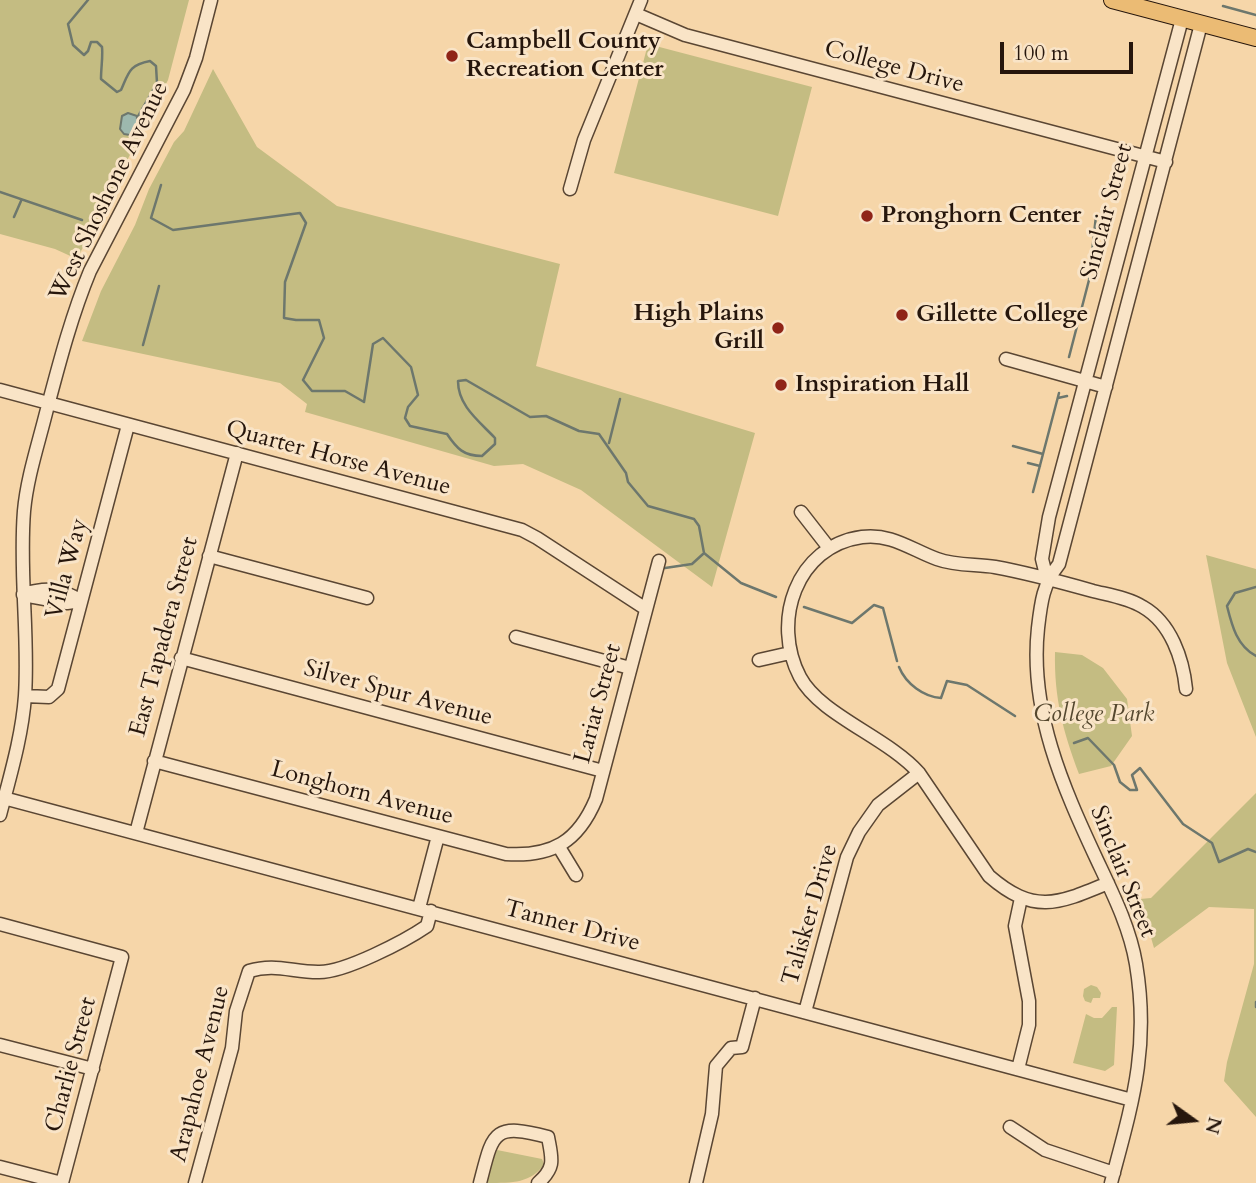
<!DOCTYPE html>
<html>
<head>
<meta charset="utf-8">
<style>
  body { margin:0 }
  #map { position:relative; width:1256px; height:1183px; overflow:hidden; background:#f6d6a9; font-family:Cardo,serif }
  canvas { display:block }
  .north { position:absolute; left:1158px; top:1085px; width:70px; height:70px; -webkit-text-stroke:5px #f9e4c7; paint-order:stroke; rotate:105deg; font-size:19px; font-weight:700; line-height:28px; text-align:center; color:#26160c }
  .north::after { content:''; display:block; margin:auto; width:24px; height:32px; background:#26160c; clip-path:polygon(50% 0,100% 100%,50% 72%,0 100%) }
  .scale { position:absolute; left:1000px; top:42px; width:133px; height:32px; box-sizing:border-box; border:4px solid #26160c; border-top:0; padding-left:9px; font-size:21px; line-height:24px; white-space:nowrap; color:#26160c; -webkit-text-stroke:5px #f9e4c7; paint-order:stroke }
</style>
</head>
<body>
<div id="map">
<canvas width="1256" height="1183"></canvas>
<div class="north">N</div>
<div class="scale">100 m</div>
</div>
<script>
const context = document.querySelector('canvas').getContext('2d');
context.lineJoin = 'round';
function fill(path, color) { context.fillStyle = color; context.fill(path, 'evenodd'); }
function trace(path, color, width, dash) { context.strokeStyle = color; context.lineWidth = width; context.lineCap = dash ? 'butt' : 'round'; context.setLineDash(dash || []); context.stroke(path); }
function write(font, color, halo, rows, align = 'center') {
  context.font = font + ' Cardo,serif'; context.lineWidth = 6; context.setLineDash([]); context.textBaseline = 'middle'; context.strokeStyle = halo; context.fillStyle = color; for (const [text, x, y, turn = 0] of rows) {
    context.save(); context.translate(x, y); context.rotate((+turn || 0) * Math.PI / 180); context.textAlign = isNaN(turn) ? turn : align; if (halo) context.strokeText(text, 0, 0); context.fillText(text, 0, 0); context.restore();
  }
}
fill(new Path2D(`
  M 0,0 L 189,0 L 168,80 L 77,259 L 55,249 L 0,234 Z
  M 648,44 L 812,87 L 778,216 L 614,173 Z
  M 213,69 L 257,147 L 337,206 L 560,264 L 536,366 L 755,433 L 712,587 L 581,490 L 523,464 L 494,466 L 305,412 L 307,404 L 280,383 L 82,341 L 101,291 L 135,225 L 149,189 L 174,142 L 184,131 Z
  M 1206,555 L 1256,569 L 1256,737 L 1227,663 Z
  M 1055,652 L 1082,655 L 1103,668 L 1127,699 L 1132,736 L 1111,766 L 1079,774 C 1063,731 1054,698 1055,652 Z
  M 1256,793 L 1256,1117 L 1224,1081 L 1227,1062 L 1254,964 L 1254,909 L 1209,907 L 1154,948 L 1140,899 L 1151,898 Z
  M 1091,985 L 1097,987 L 1101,993 L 1100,998 L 1093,998 L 1091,1003 L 1085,1001 L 1083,996 L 1084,989 Z
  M 1112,1007 L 1117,1007 L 1114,1065 L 1105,1071 L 1073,1063 L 1086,1014 L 1094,1018 L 1102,1018 Z
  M 497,1150 L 542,1159 L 544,1164 C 532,1183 512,1183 488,1183 L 488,1173 Z`), '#c4bc82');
const water = new Path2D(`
  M 128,113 L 137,116 L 144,120 L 142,132 L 132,138 L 130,135 L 124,134 L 120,129 L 122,116 Z`);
fill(water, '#9db8ae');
trace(water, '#6d776d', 2);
trace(new Path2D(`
  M 88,0 L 68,24 L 73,45 L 84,55 L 88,51 L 91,42 L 97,42 L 102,47 C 103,58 101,67 101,79 L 117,92 L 121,90 C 129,72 129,65 150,61 L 156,66 L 157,83 L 137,118
  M 1223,6 L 1256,15
  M 161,185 L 151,218 L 173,230 L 300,213 L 306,223 L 285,282 L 284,318 L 296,320 L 319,320 L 324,338 L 303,380 L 312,391 L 345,391 L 364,402 L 373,344 L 383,338 L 411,367 L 418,395 L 408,407 L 405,418 L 410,426 L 447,434 C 457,449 464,456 482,456 L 495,444 L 495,438 C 479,421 458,406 458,381 L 466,380 L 530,417 L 546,416 L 579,431 L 599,434 L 626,473 L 628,482 L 648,506 L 694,519 L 699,526 L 704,553 L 741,583 L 776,597
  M 0,192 L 82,220
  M 14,217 L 21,201
  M 143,345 L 159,286
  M 1069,357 L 1089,280 L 1096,216
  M 1058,398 L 1067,396
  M 609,443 L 620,399
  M 1013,446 L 1043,454
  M 1028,463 L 1040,466
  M 1033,492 L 1059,393
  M 665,568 L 692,564 L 703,554
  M 1256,587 L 1235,593 L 1227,606 C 1232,626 1237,646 1256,656
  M 804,607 L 852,623 L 874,605 L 883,608 L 897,661
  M 899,667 C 906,684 924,697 941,698 L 947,681 L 967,685 L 1015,716
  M 1074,743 L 1088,738 L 1114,765 L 1120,782 L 1130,790 L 1137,790 L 1132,775 L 1140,768 L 1183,824 L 1212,843 L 1219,862 L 1248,849 L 1256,852
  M 1256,1002 L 1256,1007`), '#6d776d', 2.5);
const minor = new Path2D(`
  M 636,14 L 685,35 L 1166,162
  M 570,189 L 584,140 L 641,0
  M 1006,359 L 1106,387
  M 0,390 L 522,530 L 537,538 L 646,609
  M 801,512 L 829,548
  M 209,556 L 367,598
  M 1047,579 L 1042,559 L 1049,517 L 1182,19
  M 23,594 C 46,587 61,588 81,601
  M 23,595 L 67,603 L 81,601
  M 516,637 L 630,668
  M 181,658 L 603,771
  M 759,660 L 790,653
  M 25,696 L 49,697 L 58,689 L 128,425
  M 154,761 L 506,854 C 552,857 578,842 596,799 L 659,561
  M 0,797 L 1132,1100
  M 0,815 C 10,776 22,737 25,696 C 29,634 19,573 24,511 C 27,478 38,445 46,413 C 59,364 71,317 90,271 L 184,90 L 196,58 L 211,0
  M 136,833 L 237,453
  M 559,847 L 576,875
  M 1108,883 C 1058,904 1034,915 989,876 L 919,773 C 887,737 820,715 800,677 C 771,622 796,546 862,537 C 891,533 912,550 937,559 C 956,566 976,564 995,567 C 1028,573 1061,582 1093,591 C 1109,595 1129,598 1143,607 C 1171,623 1183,659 1186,689
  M 419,908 L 438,836
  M 0,924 L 122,957 L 62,1183
  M 805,1012 L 847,857 L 859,832 L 878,805 L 919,773
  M 0,1045 L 93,1069
  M 1018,1069 L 1029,1025 L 1029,1001 L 1015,926 L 1021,898
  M 1010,1127 L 1045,1150 L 1114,1173
  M 0,1167 L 62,1183
  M 195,1183 L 232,1048 L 236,1011 L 249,971 C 275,963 292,972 318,972 C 344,973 405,941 427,926 L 431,911
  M 480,1183 C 493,1133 492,1122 548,1137 C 552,1159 556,1167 538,1183
  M 696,1183 L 712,1114 L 716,1066 L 731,1048 L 742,1047 L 755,998
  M 1111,1183 C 1132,1104 1150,1048 1136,964 C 1130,928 1113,894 1097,860 C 1063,787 1029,711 1038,628 C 1041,602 1043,584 1059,564 L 1201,24`);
const major = new Path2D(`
  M 1112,0 L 1256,38`);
trace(minor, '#5a4633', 15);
trace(major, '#26160c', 18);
trace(minor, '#f9e4c7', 12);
trace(major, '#ebbb74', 16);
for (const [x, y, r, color] of [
  [452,56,7,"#8f2418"],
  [867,216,7,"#8f2418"],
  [902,315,7,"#8f2418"],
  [778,328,7,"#8f2418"],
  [781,385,7,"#8f2418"]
]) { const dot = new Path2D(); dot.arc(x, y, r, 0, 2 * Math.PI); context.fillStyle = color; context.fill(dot); trace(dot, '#f9e4c7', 2.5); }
write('bold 24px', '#26160c', '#f9e4c7', [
  ["Campbell County",466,42],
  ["Recreation Center",466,70],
  ["Pronghorn Center",881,216],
  ["High Plains",764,314,"right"],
  ["Grill",764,342,"right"],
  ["Gillette College",916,315],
  ["Inspiration Hall",795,385]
], 'left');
write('24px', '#26160c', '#f9e4c7', [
  ["College Drive",894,68,15],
  ["West Shoshone Avenue",110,192,-64],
  ["Sinclair Street",1108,212,-75],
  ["Quarter Horse Avenue",338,459,15],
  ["Villa Way",68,569,-75],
  ["East Tapadera Street",165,637,-75],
  ["Silver Spur Avenue",398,694,15],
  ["Lariat Street",599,704,-75],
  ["Longhorn Avenue",362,794,15],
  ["Sinclair Street",1122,872,68],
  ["Talisker Drive",811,915,-74],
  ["Tanner Drive",572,927,15],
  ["Charlie Street",72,1065,-75],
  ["Arapahoe Avenue",201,1074,-76]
]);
write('italic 24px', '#55482f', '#f9e4c7', [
  ["College Park",1094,715]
]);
</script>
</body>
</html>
